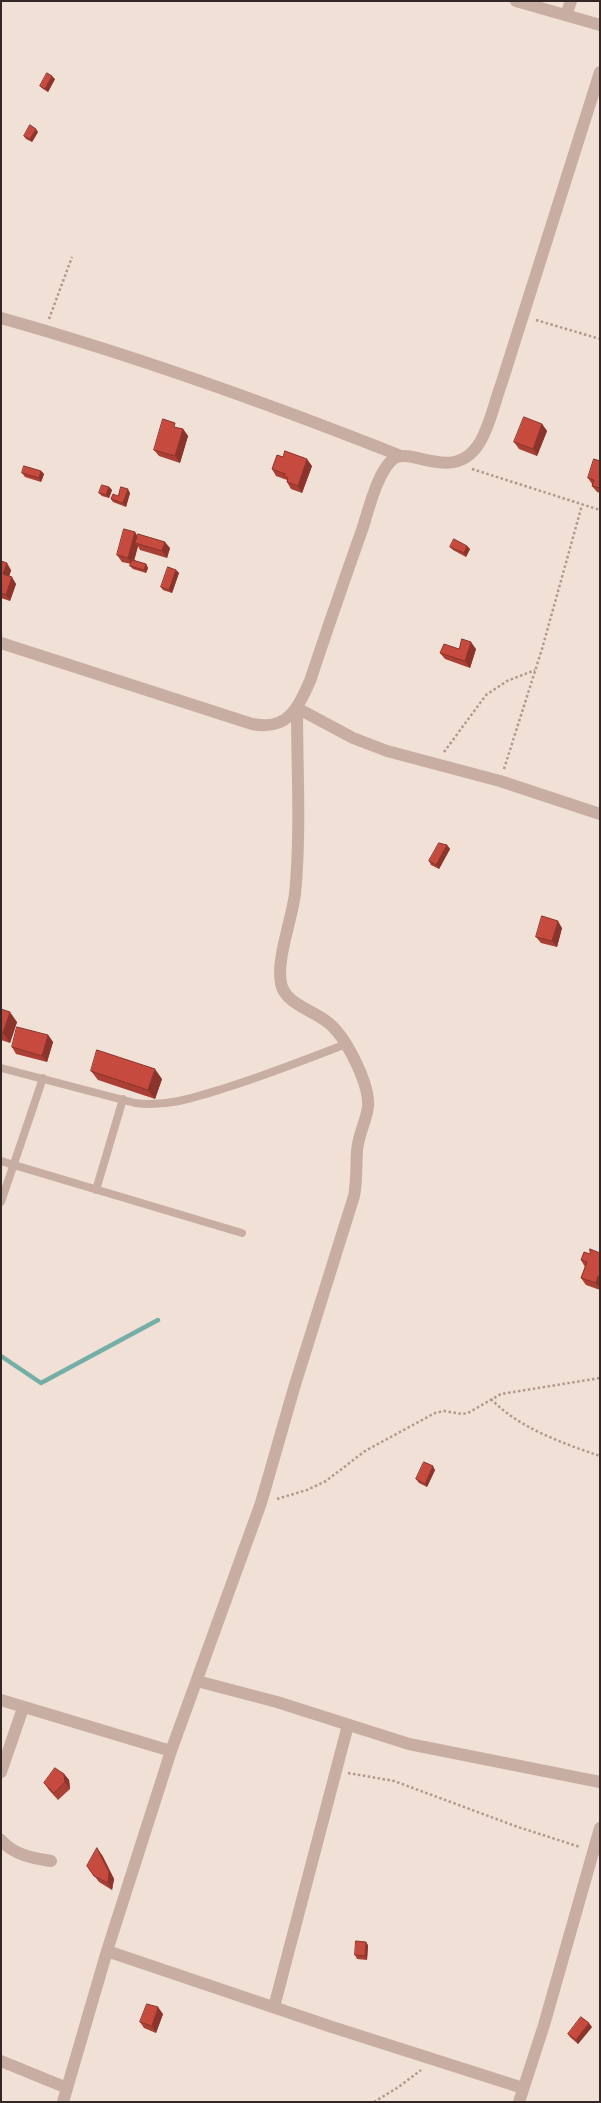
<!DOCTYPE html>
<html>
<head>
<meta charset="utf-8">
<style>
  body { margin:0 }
  #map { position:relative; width:601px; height:2103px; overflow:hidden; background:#f0e0d6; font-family:"DejaVu Sans",sans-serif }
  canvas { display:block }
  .frame { position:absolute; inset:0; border:2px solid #332725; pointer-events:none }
</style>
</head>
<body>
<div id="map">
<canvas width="601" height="2103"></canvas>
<div class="frame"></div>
</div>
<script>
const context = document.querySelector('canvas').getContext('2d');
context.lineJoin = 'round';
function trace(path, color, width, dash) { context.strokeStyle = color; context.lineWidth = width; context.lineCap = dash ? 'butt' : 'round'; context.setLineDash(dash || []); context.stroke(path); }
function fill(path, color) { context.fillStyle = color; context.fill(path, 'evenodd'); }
trace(new Path2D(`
  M 1,1356 L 41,1383 L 158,1320`), '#75ada7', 4.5);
trace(new Path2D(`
  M 49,319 L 72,257
  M 536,320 L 600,339
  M 472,469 L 600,510
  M 444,752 L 486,695 L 507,681 L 535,670
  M 504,769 L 542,649 L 582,505
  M 491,1399 C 519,1428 562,1443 600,1456
  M 277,1499 L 307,1490 L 326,1481 L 365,1451 L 435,1413 L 444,1411 L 462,1414 L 468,1413 L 501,1394 L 600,1378
  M 348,1773 L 394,1781 L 518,1827 L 580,1847
  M 374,2102 L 397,2088 L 421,2070`), '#b4988d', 2.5, [2.5, 2.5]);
trace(new Path2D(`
  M 1,1068 L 135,1103 C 166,1107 193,1098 222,1089 C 264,1076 305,1060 346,1044
  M 1,1161 L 242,1233
  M 96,1190 L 123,1099
  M 1,1202 L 43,1078`), '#c8aea2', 8);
trace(new Path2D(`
  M 516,1 L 600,25
  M 566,15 L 571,1
  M 1,318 C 137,356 270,404 401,456
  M 1,643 L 252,724 C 287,731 297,710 310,681 C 327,630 345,578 363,527 C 369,508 377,475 391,461 C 408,442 453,487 480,442 C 490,425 494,404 501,385 L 600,72
  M 197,1681 L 277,1702 L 409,1744 L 600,1782
  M 1,1700 L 171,1751
  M 1,1772 L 23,1708
  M 1,1840 C 14,1855 32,1858 51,1861
  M 107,1951 L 329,2026 L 523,2088
  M 274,2007 L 348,1725
  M 1,2061 L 67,2088
  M 63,2102 L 107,1951 L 171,1751 L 261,1503 L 294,1388 L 354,1196 C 357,1181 356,1167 357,1151 C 358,1135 366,1122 368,1107 C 370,1084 345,1034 326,1021 C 312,1010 284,1003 281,983 C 276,960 292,919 295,894 C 301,832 297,770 297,708 L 353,738 L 387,751 L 500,781 L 600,814
  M 519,2102 L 544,2025 L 600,1828`), '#c8aea2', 12);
fill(new Path2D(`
  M 55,79 L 48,92 L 43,89 L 40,86 Z
  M 38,132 L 32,142 L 26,139 L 24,136 Z
  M 542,424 L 547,431 L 537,456 L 519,449 L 514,442 Z
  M 179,428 L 183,429 L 188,436 L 180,463 L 159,456 L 154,450 Z
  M 600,461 L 600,493 L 597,492 L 592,486 L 592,484 L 588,478 Z
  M 312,466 L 302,493 L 291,489 L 287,482 L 287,480 L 276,476 L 272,469 Z
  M 41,471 L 44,474 L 41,482 L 25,477 L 22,473 Z
  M 109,487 L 112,490 L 109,498 L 102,496 L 99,493 Z
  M 130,493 L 126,507 L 113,502 L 111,499 Z
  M 135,532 L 137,536 L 170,548 L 167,558 L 140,550 L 138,546 L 134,560 L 146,564 L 148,568 L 146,573 L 133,569 L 130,566 L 131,564 L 122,562 L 117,555 Z
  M 467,546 L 470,549 L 466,557 L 453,550 L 450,547 Z
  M 1,561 L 11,570 L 9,576 L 16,584 L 10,601 L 1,598 Z
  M 176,570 L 179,573 L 172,593 L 163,590 L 161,587 Z
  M 459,649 L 476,649 L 470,668 L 445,659 L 440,653 Z
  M 447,845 L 450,849 L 439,869 L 431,865 L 429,861 Z
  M 562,928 L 557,947 L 541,943 L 536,937 Z
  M 1,1009 L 17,1022 L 10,1043 L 1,1040 Z
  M 48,1035 L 53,1042 L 47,1062 L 16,1054 L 12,1047 Z
  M 91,1071 L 162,1079 L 155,1099 L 98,1080 Z
  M 600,1253 L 600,1290 L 586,1285 L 581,1278 L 585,1267 L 581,1260 L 590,1254 Z
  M 435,1470 L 427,1487 L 419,1483 L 416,1479 Z
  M 64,1774 L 69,1780 L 70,1789 L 58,1800 L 49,1790 L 44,1783 Z
  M 102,1855 L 114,1879 L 112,1890 L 99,1882 L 87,1866 Z
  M 368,1945 L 367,1960 L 357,1959 L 355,1955 Z
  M 163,2014 L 156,2033 L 144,2028 L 140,2022 Z
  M 592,2027 L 578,2044 L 570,2037 L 568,2034 Z`), '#aa4035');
fill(new Path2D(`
  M 52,76 L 55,79 L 48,92 L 45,89 Z
  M 36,129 L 38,132 L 32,142 L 30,139 Z
  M 542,424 L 547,431 L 537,456 L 533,449 Z
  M 183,429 L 188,436 L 180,463 L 175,456 Z
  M 307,459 L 312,466 L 302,493 L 298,486 Z
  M 41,471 L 44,474 L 41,482 L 39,478 Z
  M 109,487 L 112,490 L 109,498 L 106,495 Z
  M 128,489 L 130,493 L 126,507 L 123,503 Z
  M 135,532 L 139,539 L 135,543 L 138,546 L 133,565 L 128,558 Z
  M 165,542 L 170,548 L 167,558 L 162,551 Z
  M 467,546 L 470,549 L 466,557 L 464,553 Z
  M 7,563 L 11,570 L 8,581 L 3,574 Z
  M 146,564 L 148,568 L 146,573 L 144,570 Z
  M 176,570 L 179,573 L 172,593 L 169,590 Z
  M 12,577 L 16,584 L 10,601 L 6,595 Z
  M 471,642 L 476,649 L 470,668 L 465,661 Z
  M 447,845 L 450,849 L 439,869 L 436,865 Z
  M 558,921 L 562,928 L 557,947 L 552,941 Z
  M 10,1012 L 17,1022 L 10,1043 L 3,1033 Z
  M 48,1035 L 53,1042 L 47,1062 L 42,1056 Z
  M 155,1069 L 162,1079 L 155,1099 L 148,1090 Z
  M 598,1276 L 600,1278 L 600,1289 L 596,1283 Z
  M 433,1466 L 435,1470 L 427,1487 L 425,1484 Z
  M 64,1774 L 69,1780 L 70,1789 L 65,1782 Z
  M 97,1848 L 102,1855 L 114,1879 L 112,1890 L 108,1883 Z
  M 366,1942 L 368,1945 L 367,1960 L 365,1956 Z
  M 158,2007 L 163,2014 L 156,2033 L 152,2026 Z
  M 589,2023 L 592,2027 L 578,2044 L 576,2040 Z`), '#8b342b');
const building = new Path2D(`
  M 47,73 L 52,76 L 45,89 L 40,86 Z
  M 30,125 L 36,129 L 30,139 L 24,136 Z
  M 524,417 L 542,424 L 533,449 L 514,442 Z
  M 163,419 L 175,423 L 174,427 L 183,429 L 175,456 L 154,450 Z
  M 285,451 L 307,459 L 298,486 L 287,482 L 288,478 L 284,476 L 285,474 L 272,469 L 277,455 L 283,457 Z
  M 594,459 L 600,461 L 600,488 L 592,486 L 594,480 L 588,478 Z
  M 24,466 L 41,471 L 39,478 L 22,473 Z
  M 102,485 L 109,487 L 106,495 L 99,493 Z
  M 121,487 L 128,489 L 123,503 L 111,499 L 113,494 L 118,496 Z
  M 124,529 L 135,532 L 128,558 L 117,555 Z
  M 138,534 L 165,542 L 162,551 L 135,543 Z
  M 454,539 L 467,546 L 464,553 L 450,547 Z
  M 132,560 L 146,564 L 144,570 L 130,566 Z
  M 1,561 L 7,563 L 3,574 L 12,577 L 6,595 L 1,593 Z
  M 168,567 L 176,570 L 169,590 L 161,587 Z
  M 462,639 L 471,642 L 465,661 L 440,653 L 444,644 L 459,649 Z
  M 439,843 L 447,845 L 436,865 L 429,861 Z
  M 542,916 L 558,921 L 552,941 L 536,937 Z
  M 1,1009 L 10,1012 L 3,1033 L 1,1032 Z
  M 17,1027 L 48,1035 L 42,1056 L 12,1047 Z
  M 97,1050 L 155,1069 L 148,1090 L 91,1071 Z
  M 590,1249 L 600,1253 L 600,1277 L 598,1276 L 596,1283 L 581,1278 L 587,1262 L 581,1260 L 584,1252 L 590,1254 Z
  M 424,1462 L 433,1466 L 425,1484 L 416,1479 Z
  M 55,1768 L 64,1774 L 65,1782 L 54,1793 L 44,1783 Z
  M 97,1848 L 109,1872 L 108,1883 L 94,1876 L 87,1866 Z
  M 356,1941 L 366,1942 L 365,1956 L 355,1955 Z
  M 147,2004 L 158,2007 L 152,2026 L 140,2022 Z
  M 581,2017 L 589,2023 L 576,2040 L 568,2034 Z`);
fill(building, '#c64b3e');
trace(building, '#8b342b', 1);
</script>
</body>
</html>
